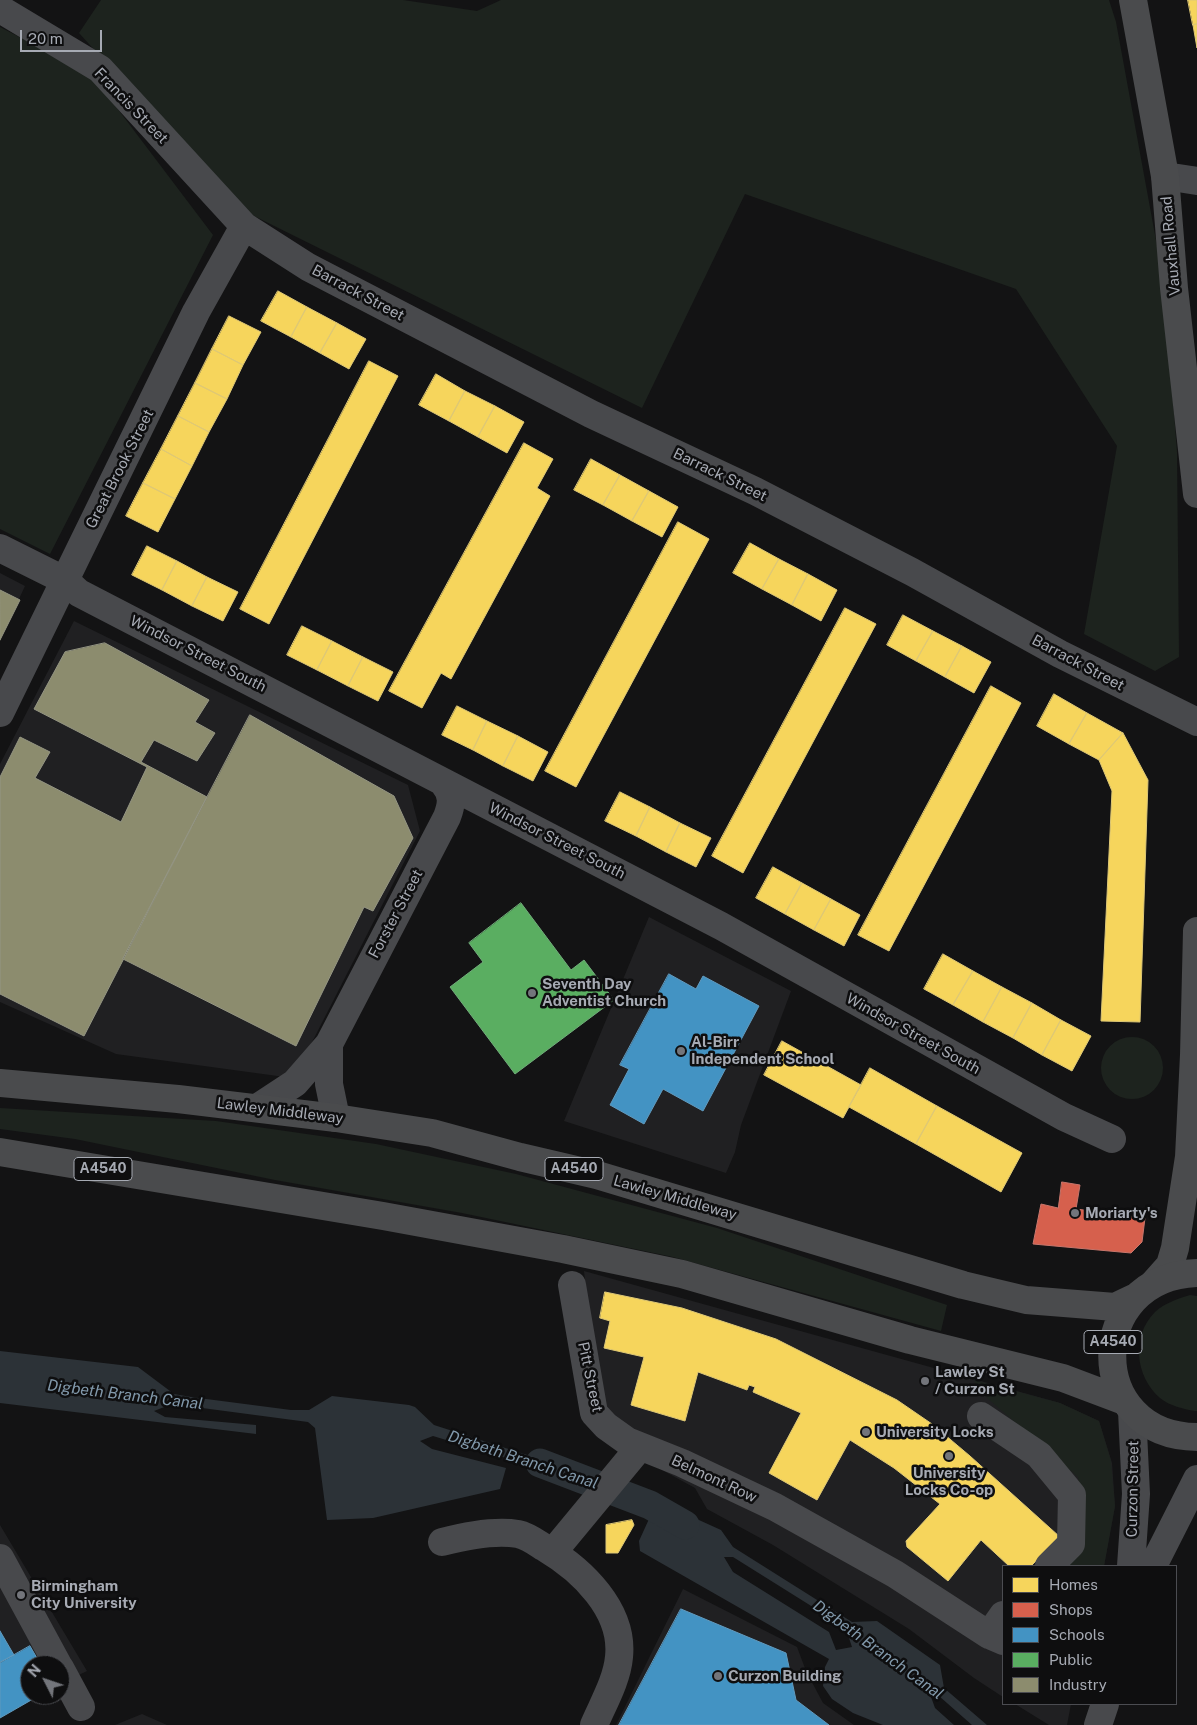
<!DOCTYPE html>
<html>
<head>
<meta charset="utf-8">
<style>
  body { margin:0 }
  #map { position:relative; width:1197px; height:1725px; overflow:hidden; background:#131314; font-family:"Public Sans",sans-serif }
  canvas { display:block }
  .legend { position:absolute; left:1002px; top:1565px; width:175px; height:140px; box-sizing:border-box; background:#0e0e0f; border:1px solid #4b4c51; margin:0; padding:6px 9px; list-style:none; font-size:15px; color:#a6aab3 }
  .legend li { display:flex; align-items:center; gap:10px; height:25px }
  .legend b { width:25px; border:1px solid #4b4c51 }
  .north { position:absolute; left:20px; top:1655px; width:50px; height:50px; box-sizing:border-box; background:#0e0e0f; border:1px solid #4b4c51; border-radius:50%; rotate:311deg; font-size:14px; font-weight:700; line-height:20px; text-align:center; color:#a6aab3 }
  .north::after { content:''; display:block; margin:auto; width:18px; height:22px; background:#73757b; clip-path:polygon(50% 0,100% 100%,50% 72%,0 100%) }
  .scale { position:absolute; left:20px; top:30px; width:82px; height:22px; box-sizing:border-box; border:2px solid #a6aab3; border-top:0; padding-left:6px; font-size:15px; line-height:18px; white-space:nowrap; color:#a6aab3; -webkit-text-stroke:4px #0e0e0f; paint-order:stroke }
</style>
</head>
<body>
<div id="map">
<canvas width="1197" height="1725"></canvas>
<ul class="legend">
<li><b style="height:14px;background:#f6d55c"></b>Homes</li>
<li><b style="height:14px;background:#d6604d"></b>Shops</li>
<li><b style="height:14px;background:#4393c3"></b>Schools</li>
<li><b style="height:14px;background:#5aae61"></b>Public</li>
<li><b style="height:14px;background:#8c8c6e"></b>Industry</li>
</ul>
<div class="north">N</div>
<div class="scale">20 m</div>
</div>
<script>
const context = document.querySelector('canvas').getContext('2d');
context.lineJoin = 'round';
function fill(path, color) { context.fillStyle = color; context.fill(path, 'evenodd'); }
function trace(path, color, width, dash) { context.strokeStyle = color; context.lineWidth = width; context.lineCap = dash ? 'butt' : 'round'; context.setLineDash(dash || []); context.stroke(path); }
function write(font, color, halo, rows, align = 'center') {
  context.font = font + ' "Public Sans",sans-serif'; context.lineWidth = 5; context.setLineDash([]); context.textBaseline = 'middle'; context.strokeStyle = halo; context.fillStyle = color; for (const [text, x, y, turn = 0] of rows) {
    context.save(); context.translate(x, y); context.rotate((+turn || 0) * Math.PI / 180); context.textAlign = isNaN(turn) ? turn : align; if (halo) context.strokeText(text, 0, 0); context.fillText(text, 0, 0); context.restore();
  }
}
fill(new Path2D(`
  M 0,573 L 25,586 L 0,640 Z
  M 74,621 L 408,785 L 420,831 L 308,1050 L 285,1077 L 116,1054 L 0,1002 L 0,764 Z
  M 649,917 L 791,991 L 741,1125 L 735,1152 L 726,1173 L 564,1121 Z
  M 584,1271 L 1060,1403 L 1099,1421 L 1112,1463 L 1115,1506 L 1104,1566 L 1003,1566 L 1003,1697 L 974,1678 L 909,1629 L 773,1545 L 707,1509 L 695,1488 L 620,1447 L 599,1406 Z
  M 0,1525 L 87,1671 L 60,1684 L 60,1665 L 30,1665 L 30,1695 L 40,1695 L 0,1718 Z
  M 683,1589 L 797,1647 L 806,1671 L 823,1703 L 854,1725 L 616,1725 Z
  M 1015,1704 L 1071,1704 L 1067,1725 L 1049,1725 Z
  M 142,1714 L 167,1725 L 115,1725 Z`), '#202022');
fill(new Path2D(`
  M 101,0 L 403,0 L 477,11 L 501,0 L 1109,0 L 1116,22 L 1164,284 L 1177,452 L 1179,657 L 1155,671 L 1084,634 L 1117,446 L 1016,289 L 745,194 L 642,408 L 238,208 L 79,33 Z
  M 0,27 L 92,75 L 213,235 L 50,554 L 0,529 Z
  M1101 1068a31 31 0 1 1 62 0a31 31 0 1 1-62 0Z
  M 0,1108 L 216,1121 L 376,1144 L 516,1174 L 717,1228 L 947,1305 L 941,1331 L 673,1257 L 462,1213 L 275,1180 L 75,1139 L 0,1129 Z
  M 1190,1295 L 1197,1296 L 1197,1411 L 1195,1411 C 1183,1409 1170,1406 1160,1398 C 1135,1376 1131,1336 1155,1312 C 1165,1303 1177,1299 1190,1295 Z
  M 974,1380 L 1060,1403 L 1099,1421 L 1111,1461 L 1115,1506 L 1104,1566 L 1063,1566 L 1084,1538 L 1078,1477 L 978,1390 Z`), '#1d231e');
fill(new Path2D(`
  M 0,1351 L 138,1367 L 174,1394 L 191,1397 L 291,1410 L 309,1410 L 332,1396 L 409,1405 L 415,1407 L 434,1425 L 583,1473 L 572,1480 L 542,1469 L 433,1436 L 420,1441 L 432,1449 L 506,1468 L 500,1489 L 373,1518 L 327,1520 L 315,1428 L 308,1422 L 172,1404 L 154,1411 L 165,1417 L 256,1425 L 256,1434 L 0,1403 Z
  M 657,1501 L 721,1530 L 733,1547 L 852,1622 L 877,1621 L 940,1665 L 944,1688 L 987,1725 L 972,1725 L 939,1696 L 930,1694 L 935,1708 L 954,1725 L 883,1725 L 853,1713 L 832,1699 L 823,1686 L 825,1667 L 829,1659 L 640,1551 L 639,1541 L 649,1519 L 644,1510 ZM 724,1557 L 733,1557 L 832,1619 L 847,1632 L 852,1647 L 836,1650 L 829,1632 L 733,1572 Z`), '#2c3237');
const homes = new Path2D(`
  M 1188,0 L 1197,0 L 1197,24 L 1193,25 Z
  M 1197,24 L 1197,48 L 1193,25 Z
  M 278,291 L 307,307 L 291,337 L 261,321 Z
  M 307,307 L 337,323 L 320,353 L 291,337 Z
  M 229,316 L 261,332 L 243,365 L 212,349 Z
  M 337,323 L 366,339 L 349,369 L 320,353 Z
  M 212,349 L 243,365 L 227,399 L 195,383 Z
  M 369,361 L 398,376 L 269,624 L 240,609 Z
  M 436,374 L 465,391 L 449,421 L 419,405 Z
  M 195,383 L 227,399 L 209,432 L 178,416 Z
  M 465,391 L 495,406 L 478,437 L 449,421 Z
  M 495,406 L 524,422 L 507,453 L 478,437 Z
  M 178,416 L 209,432 L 192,466 L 161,449 Z
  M 524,443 L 553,459 L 537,488 L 550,496 L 451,679 L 441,673 L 422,708 L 389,691 Z
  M 161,449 L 192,466 L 175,499 L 143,483 Z
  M 591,459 L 620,475 L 603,505 L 574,490 Z
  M 620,475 L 649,491 L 632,521 L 603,505 Z
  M 143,483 L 175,499 L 158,532 L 126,516 Z
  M 649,491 L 678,507 L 662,537 L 632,521 Z
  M 678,522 L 709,539 L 576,787 L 545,771 Z
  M 750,543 L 779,559 L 762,589 L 733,573 Z
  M 147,546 L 177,561 L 162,590 L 132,575 Z
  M 779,559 L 808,574 L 792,605 L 762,589 Z
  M 177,561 L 207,577 L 192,606 L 162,590 Z
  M 808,574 L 837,590 L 821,621 L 792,605 Z
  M 207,577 L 238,592 L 223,621 L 192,606 Z
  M 845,608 L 876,624 L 743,873 L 712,856 Z
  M 903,615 L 933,631 L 916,661 L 887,645 Z
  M 302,626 L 332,641 L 317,670 L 287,655 Z
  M 933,631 L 962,646 L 945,677 L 916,661 Z
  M 332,641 L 363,657 L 348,686 L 317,670 Z
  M 962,646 L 991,662 L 974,693 L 945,677 Z
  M 363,657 L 393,672 L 378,701 L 348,686 Z
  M 991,686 L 1021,703 L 889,951 L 858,935 Z
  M 1054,694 L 1087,713 L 1069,744 L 1037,726 Z
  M 457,706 L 487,721 L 473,750 L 442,735 Z
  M 1087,713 L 1123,733 L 1099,760 L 1069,744 Z
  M 487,721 L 518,736 L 503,766 L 473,750 Z
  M 1123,733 L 1148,780 L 1140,1022 L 1101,1021 L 1112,791 L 1099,760 Z
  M 518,736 L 548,752 L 533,781 L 503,766 Z
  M 620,792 L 650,807 L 636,836 L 605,821 Z
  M 650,807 L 680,823 L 666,852 L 636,836 Z
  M 680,823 L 711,838 L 696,867 L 666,852 Z
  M 773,867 L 802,883 L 785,914 L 756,898 Z
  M 802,883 L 831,899 L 814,930 L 785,914 Z
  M 831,899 L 860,915 L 844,946 L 814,930 Z
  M 943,954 L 973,971 L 953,1005 L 924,989 Z
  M 973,971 L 1002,987 L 983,1022 L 953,1005 Z
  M 1002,987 L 1032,1003 L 1013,1038 L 983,1022 Z
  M 1032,1003 L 1061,1020 L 1042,1055 L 1013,1038 Z
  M 1061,1020 L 1091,1036 L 1072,1071 L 1042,1055 Z
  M 782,1041 L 861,1085 L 843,1118 L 764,1075 Z
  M 870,1068 L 937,1106 L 916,1144 L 849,1107 Z
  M 937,1106 L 1022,1153 L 1001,1192 L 916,1144 Z
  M 605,1292 L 682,1308 L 776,1339 L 897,1400 L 932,1424 L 970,1456 L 1060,1537 L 1031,1566 L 1009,1566 L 981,1540 L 948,1581 L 907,1547 L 906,1541 L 940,1504 L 894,1468 L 850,1440 L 817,1500 L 769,1473 L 801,1413 L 753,1392 L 755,1387 L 749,1385 L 747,1390 L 698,1372 L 685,1421 L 631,1405 L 644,1357 L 604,1348 L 610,1321 L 600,1318 Z
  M 632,1520 L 634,1525 L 618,1553 L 606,1553 L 606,1525 Z`);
fill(homes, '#f6d55c');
trace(homes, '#dec876', 1);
const shops = new Path2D(`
  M 1062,1182 L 1080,1185 L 1076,1209 L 1145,1218 L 1142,1242 L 1131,1253 L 1033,1244 L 1041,1204 L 1058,1208 Z`);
fill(shops, '#d6604d');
trace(shops, '#c8766c', 1);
const schools = new Path2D(`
  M 669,974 L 696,989 L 703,976 L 759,1006 L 703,1111 L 663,1089 L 644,1124 L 610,1105 L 629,1069 L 620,1065 Z
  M 681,1609 L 786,1653 L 796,1700 L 829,1725 L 619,1725 Z
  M 0,1631 L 14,1655 L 0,1662 Z
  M 30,1646 L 41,1665 L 30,1665 L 30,1695 L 40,1695 L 0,1718 L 0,1663 Z`);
fill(schools, '#4393c3');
trace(schools, '#619abe', 1);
const public = new Path2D(`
  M 521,903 L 571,970 L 584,960 L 614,1000 L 515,1074 L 450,987 L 483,962 L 469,943 Z`);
fill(public, '#5aae61');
trace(public, '#71ad7a', 1);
const industry = new Path2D(`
  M 0,590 L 20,600 L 0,640 Z
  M 105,643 L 209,700 L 195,722 L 215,733 L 197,761 L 154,740 L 141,762 L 207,797 L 84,1036 L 0,994 L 0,777 L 20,737 L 50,752 L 35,778 L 121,822 L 147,767 L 34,709 L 65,652 Z
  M 250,715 L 394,796 L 413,838 L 373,911 L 364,907 L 296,1046 L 123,959 Z`);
fill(industry, '#8c8c6e');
trace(industry, '#949583', 1);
trace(new Path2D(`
  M 540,1463 L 650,1505 L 685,1525`), '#2c3237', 29);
trace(new Path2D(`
  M 0,9 L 100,69 L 244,226 L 308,267 L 591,414 L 755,491 L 912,572 L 1060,654 L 1197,722
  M 1165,176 L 1197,181
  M 0,548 L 66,581 L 79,593 L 721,926 L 1064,1117 L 1112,1139
  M 0,713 L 196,312 L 244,226
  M 329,1044 L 329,1084 L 336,1118
  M 257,1108 L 295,1083 L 329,1044 L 447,817 C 452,804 453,795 444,784
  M 572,1285 L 594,1413 L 606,1426 L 627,1441 L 682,1463 L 775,1507 L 895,1574 L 989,1635 L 1003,1641
  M 981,1416 L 1039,1455 L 1072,1495 L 1071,1544 L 1049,1566
  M 442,1542 C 465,1536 495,1530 518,1534 C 528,1536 537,1543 545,1548 C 582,1570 624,1610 619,1657 C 617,1680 603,1704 594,1725
  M 553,1552 L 639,1448
  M 0,1558 L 58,1665
  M 1131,1566 L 1136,1494 L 1132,1411
  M 1153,1566 L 1197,1479
  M 989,1635 L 1003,1615
  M 60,1668 L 81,1707
  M 1098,1725 L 1105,1704`), '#48494c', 28);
trace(new Path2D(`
  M 1133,0 L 1165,176 L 1174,288 L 1197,494
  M 1154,1283 L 1170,1265 L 1175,1248 L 1189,1157 L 1194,1055 L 1197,931`), '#4a4b4d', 28);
trace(new Path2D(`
  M 0,1083 L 178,1099 L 336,1118 L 432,1133 L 520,1157 L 597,1175 L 963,1285 L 1026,1300 L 1115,1307 L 1134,1298
  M 0,1152 L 383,1216 L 563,1249 L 682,1274 L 910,1340 L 1063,1378 L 1124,1401
  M 1197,1273 C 1084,1277 1084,1436 1197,1437`), '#4a4b4d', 28);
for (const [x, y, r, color] of [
  [532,993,5,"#73757b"],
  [681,1051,5,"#73757b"],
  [1075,1213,5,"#73757b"],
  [925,1381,5,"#73757b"],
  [866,1432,5,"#73757b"],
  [949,1456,5,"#73757b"],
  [21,1595,5,"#73757b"],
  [718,1676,5,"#73757b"]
]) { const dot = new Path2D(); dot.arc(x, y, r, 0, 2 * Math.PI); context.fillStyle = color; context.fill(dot); trace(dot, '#0e0e0f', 2); }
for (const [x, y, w] of [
  [103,1169,58],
  [574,1169,58],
  [1113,1342,58]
]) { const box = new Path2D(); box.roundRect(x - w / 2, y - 11.5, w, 23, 4); context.fillStyle = '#0e0e0f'; context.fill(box); trace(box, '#a6aab3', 1); }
write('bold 14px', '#a6aab3', null, [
  ["A4540",103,1169],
  ["A4540",574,1169],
  ["A4540",1113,1342]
]);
write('15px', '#a6aab3', '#0e0e0f', [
  ["Francis Street",131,106,46],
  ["Vauxhall Road",1171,246,-95],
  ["Barrack Street",358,293,28],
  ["Great Brook Street",120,469,-63],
  ["Barrack Street",720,475,26],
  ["Windsor Street South",198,654,27],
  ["Barrack Street",1078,663,28],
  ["Windsor Street South",557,841,27],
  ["Forster Street",396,914,-62],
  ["Windsor Street South",913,1034,29],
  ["Lawley Middleway",280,1111,7],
  ["Lawley Middleway",675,1198,16],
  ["Pitt Street",590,1377,78],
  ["Belmont Row",714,1479,25],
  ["Curzon Street",1133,1489,-89]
]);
write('bold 15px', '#a6aab3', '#0e0e0f', [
  ["Seventh Day",542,984],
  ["Adventist Church",542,1001],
  ["Al-Birr",691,1042],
  ["Independent School",691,1059],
  ["Moriarty's",1085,1213],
  ["Lawley St",935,1372],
  ["/ Curzon St",935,1389],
  ["University Locks",876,1432],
  ["University",949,1473,"center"],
  ["Locks Co-op",949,1490,"center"],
  ["Birmingham",31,1586],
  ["City University",31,1603],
  ["Curzon Building",728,1676]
], 'left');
write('italic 16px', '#8198aa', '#0e0e0f', [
  ["Digbeth Branch Canal",125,1395,7],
  ["Digbeth Branch Canal",523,1460,18],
  ["Digbeth Branch Canal",878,1650,36]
]);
</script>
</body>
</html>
